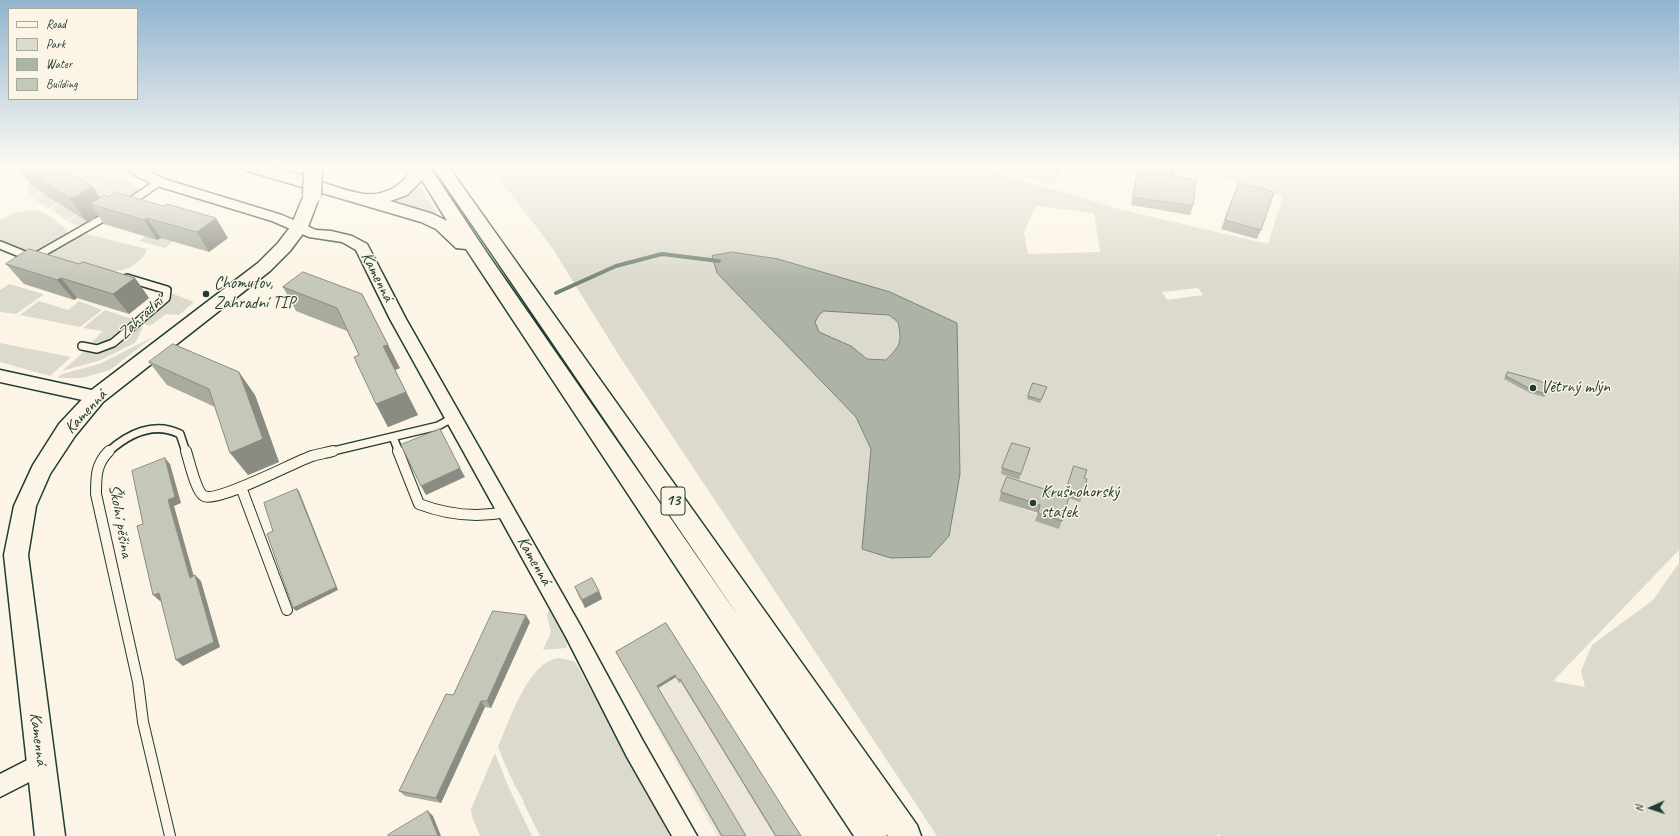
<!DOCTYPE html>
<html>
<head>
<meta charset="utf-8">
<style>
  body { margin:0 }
  #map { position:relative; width:1679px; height:836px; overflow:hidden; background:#fcf5e5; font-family:Caveat,sans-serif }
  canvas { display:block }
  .legend { position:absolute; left:8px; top:8px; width:130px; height:92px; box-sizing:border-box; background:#fcf5e5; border:1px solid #a4ab9e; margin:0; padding:5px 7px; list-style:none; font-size:12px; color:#1f3d34 }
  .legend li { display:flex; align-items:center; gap:8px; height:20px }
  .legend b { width:20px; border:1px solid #a4ab9e }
  .north { position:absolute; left:1631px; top:788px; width:40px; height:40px; -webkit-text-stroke:3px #fcf5e5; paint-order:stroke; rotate:267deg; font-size:11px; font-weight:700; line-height:16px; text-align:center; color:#1f3d34 }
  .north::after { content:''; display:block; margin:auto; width:14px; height:18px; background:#1f3d34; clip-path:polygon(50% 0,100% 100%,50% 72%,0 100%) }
</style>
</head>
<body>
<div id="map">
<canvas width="1679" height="836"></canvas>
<ul class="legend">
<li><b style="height:5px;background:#fcf5e5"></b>Road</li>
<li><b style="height:11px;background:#dcdacc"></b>Park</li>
<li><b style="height:11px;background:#aeb3a7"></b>Water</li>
<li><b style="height:11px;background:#c5c7b9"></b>Building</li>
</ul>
<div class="north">N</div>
</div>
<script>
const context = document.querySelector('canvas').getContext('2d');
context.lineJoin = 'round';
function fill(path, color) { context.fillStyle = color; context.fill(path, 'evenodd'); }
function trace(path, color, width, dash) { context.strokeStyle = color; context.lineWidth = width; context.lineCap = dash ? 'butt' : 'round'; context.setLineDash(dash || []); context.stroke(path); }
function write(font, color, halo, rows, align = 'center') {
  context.font = font + ' Caveat,sans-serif'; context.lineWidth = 3; context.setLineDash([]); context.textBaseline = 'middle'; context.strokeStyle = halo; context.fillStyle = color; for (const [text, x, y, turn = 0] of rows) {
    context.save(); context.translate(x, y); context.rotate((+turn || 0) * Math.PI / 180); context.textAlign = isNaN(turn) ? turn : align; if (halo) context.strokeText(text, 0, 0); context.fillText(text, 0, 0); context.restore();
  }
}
fill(new Path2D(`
  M 660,626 L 799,836 L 717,836 L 617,655 Z`), '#ece7d8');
fill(new Path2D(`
  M 67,166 L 94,166 L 32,197 L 29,194 L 27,187 Z
  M 98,166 L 109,166 L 118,174 L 81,191 L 66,182 Z
  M 489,166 L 976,166 L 1122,210 L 1268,244 L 1283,196 L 1189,166 L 1679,166 L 1679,550 L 1553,681 L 1585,687 L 1581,671 L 1592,645 L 1653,600 L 1679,563 L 1679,836 L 1220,836 L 1219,834 L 1217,836 L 937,836 L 620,357 L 551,246 ZM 1036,206 L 1094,213 L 1100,252 L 1028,254 L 1024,232 ZM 732,252 L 778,259 L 890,292 L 957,323 L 863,549 L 871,449 L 856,417 L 717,273 ZM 1198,288 L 1203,295 L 1167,300 L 1162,292 ZM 1025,464 L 1016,489 L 1059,529 L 1038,514 L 999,501 L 1009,477 L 1001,474 Z
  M 990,166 L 1060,166 L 1062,171 L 1052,185 Z
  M 119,175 L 135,185 L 99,203 L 83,192 Z
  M 136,186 L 143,190 L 84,225 L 77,226 L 68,221 L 78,216 L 87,221 L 101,204 Z
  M 420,187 L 437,212 L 431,213 L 393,201 L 393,199 L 414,188 Z
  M 43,193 L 58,203 L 48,208 L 33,198 Z
  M 60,204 L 76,215 L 66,220 L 51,209 Z
  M 34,210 C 46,211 58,222 67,230 L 67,233 C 59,242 38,255 24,251 C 16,249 8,245 0,241 L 0,220 L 14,213 Z
  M 87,234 L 147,249 C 143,261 128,271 115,271 C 103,272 61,260 49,256 L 50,250 L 74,237 Z
  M 146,236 L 157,240 L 161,238 L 173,241 L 165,248 L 139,241 Z
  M 9,284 L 43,294 L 43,295 L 16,314 L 0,312 L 0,290 Z
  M 171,293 L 194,302 L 179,315 L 166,314 L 150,326 L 142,323 L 167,302 Z
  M 39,301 L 68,310 L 79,301 L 102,310 L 80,327 L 20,315 Z
  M 105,310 L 129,318 L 141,317 C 125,330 110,348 89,345 L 103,331 L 83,328 Z
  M 824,311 L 889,315 L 898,322 C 902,342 901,345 886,360 L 867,359 L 851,346 L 819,332 L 814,322 L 819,315 Z
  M 139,326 L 143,327 L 135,343 L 101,360 L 62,371 L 86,350 L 97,351 Z
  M 153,337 L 110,370 L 82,378 L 57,378 L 62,374 L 99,364 Z
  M 0,343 L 71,357 L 50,376 L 0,362 Z
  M 550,606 C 556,617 571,635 566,648 L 543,650 L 551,632 L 547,616 Z
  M 558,658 L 574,661 L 577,665 L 670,836 L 540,836 L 523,802 L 524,801 C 514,786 505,765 498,747 C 509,722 528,662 558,658 Z
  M 495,753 L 508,786 L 532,836 L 480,836 L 472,817 L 471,809 Z`), '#dcdacc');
const water = new Path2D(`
  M 732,252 L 778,259 L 890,292 L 957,323 L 960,474 L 949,536 L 930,557 L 891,558 L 862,549 L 871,449 L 856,417 L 717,273 L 712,256 ZM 824,311 L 889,315 L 898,322 C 902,342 901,345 886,360 L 867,359 L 851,346 L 819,332 L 815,322 L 819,315 Z`);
fill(water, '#aeb3a7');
trace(water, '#758479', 1);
trace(new Path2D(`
  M 556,293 L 616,266 L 662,254 L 719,261`), '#758479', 4);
const serviceFar1 = new Path2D(`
  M 127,204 L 159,182
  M 0,245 L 32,258
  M 33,258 L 110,214
  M 82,346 L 97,349 L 113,343 L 166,298 L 167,290 L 127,278
  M 393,437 L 399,452
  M 108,452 C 128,434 154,421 180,434 L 186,452
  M 329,452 L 438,426 L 454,417`);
const service = new Path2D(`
  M 109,451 C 96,464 96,476 96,494 L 138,682 L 143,722 L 170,836
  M 186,451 C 189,460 196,492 204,496 C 218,503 294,462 312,456 C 319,454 326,453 333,451
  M 398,451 L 419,504 C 448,515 476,518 506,512
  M 241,487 L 287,610`);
const minor = new Path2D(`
  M 125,166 L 139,166 L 164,179 L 282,215 L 316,230 L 331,231 L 352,236 L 367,244 L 406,319 L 580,625 L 643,741 L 697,836 L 672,836 L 627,757 L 566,637 L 390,319 L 356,250 L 342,242 L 309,237 L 272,221 L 154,185 L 131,173 Z
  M 0,370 L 96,391 L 102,393 L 104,397 L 102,401 L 96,403 L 0,382 Z
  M 41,753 L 49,756 L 52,764 L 49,772 L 0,797 L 0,774 Z`);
const tertiary = new Path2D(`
  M 312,190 L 318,191 L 320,195 L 308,227 L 290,251 L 270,271 L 103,402 L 75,436 L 50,474 L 36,506 L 28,555 L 65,836 L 35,836 L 4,555 L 14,506 L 33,465 L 59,424 L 89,392 L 258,263 L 278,243 L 291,226 L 304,195 L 306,191 Z`);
const trunk = new Path2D(`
  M 242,166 C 280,160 326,188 364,194 C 381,196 397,189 407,176 L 407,166 L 429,166 L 489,256 L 741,620 L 432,166 L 448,166 L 917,825 L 921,836 L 888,836 L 886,834 L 887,836 L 854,836 L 466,249 L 456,248 L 436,229 L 421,222 L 244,170 ZM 422,180 L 447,221 L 433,214 L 390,201 L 407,195 Z`);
trace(serviceFar1, '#1f3d34', 10);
trace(service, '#1f3d34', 12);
trace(minor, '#1f3d34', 3);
trace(tertiary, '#1f3d34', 3);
trace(trunk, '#1f3d34', 3);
trace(serviceFar1, '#fcf5e5', 7);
trace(service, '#fcf5e5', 10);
fill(minor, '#fcf5e5');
fill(tertiary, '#fcf5e5');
fill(trunk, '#fcf5e5');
const tertiaryBridge = new Path2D(`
  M 312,195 L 313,171`);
trace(tertiaryBridge, '#1f3d34', 21, []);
trace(tertiaryBridge, '#fcf5e5', 18);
fill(new Path2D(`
  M 16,166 L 60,166 L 100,197 L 108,197 L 228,238 L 209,252 L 161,238 L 157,240 L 104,224 L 98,215 L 92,220 L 86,221 L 33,187 Z
  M 1138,166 L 1174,166 L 1173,176 L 1193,206 L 1190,215 L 1131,205 Z
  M 1239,183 L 1261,230 L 1257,239 L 1221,229 Z
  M 6,264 L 79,264 L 135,278 L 149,298 L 129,314 L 77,298 L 74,300 L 24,284 Z
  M 303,272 L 400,368 L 395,370 L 418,415 L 388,427 L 376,404 L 359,355 L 347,331 L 296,311 L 283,287 Z
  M 149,362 L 255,395 L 279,462 L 248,475 L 215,407 L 167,385 Z
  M 1508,372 L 1547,394 L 1544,397 L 1530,393 L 1504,379 L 1506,375 Z
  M 1047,387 L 1040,403 L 1027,399 L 1028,396 Z
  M 1028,454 L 1019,480 L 1001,474 L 1002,468 Z
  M 1074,466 L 1084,478 L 1087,479 L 1080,502 L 1069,498 L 1059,529 L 1035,521 L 1038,513 L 999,501 L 1001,492 L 1065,495 Z
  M 575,587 L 599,591 L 602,599 L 585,608 L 578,595 Z
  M 530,622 L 491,708 L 485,707 L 441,803 L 405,796 L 399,791 L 453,695 Z
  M 666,623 L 801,836 L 775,836 L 681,682 L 679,683 L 676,677 L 658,688 L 746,836 L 721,836 L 616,652 Z`), '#a9ab9f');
fill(new Path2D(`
  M 92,186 L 109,209 L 90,204 L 98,215 L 92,220 L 86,221 L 69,198 Z
  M 147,218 L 161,238 L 157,240 L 144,220 Z
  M 216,218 L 228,238 L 209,252 L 197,232 Z
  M 61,278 L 77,298 L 74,300 L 57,280 Z
  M 135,278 L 149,298 L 129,314 L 113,294 Z
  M 362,294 L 400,368 L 395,370 L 418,415 L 388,427 L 376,404 Z
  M 239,372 L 255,395 L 279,462 L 248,475 L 230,453 Z
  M 165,458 L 170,464 L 181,503 L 174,506 L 196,584 L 190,578 L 168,500 Z
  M 460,468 L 465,477 L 426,495 L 421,486 Z
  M 297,489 L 299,491 L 338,590 L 296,611 L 293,608 Z
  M 195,575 L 201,581 L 220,647 L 183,666 L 176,660 Z
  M 599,591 L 602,599 L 585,608 L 582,600 Z
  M 159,593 L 166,599 L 160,601 L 153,595 Z
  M 526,615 L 530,622 L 491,708 L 487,701 Z
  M 675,675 L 676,677 L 658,688 L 657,686 Z
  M 481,701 L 485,707 L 441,803 L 436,798 Z
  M 428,811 L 433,816 L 441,836 L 438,836 Z`), '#8a8b82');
const building = new Path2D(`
  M 17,166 L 60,166 L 92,186 L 75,197 L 69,198 Z
  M 1139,166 L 1174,166 L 1173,176 L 1196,180 L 1193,206 L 1133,197 Z
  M 1239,183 L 1274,192 L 1261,230 L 1225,220 Z
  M 116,192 L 163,206 L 167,204 L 216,218 L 197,232 L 147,218 L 144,220 L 90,204 L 104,195 L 108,197 Z
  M 29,249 L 79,264 L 83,262 L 135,278 L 113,294 L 61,278 L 57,280 L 6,264 Z
  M 303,272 L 362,294 L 388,345 L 383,346 L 406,392 L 376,404 L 354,357 L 359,355 L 337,308 L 283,287 Z
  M 173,344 L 239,372 L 263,439 L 230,453 L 209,389 L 149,362 Z
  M 1508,372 L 1540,381 L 1547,385 L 1547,394 L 1532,390 L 1506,376 Z
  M 1033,383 L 1047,387 L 1041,400 L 1028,396 Z
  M 440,429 L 460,468 L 421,486 L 401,445 Z
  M 1012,443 L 1030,448 L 1021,474 L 1002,468 Z
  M 165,458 L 175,497 L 168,500 L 190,578 L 195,575 L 214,642 L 176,660 L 159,593 L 153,595 L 145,560 L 137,526 L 143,524 L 132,471 Z
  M 1074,466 L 1087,470 L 1084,478 L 1087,479 L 1082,496 L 1066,491 Z
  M 1007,477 L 1069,497 L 1062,521 L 1038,513 L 1040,505 L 1001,492 Z
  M 297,489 L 336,587 L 293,608 L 267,534 L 273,531 L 264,503 Z
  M 592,578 L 599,591 L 582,600 L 575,587 Z
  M 493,611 L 526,615 L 487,701 L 481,701 L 436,798 L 399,791 L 446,694 L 453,695 Z
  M 666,623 L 801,836 L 776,836 L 680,679 L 678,680 L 675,675 L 657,686 L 746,836 L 722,836 L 616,652 Z
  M 428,811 L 438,836 L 388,836 L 388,835 Z`);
fill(building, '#c5c7b9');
trace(building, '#8a8b82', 1);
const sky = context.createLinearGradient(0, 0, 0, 283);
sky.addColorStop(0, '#91b4ce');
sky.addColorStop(0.59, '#fefaf3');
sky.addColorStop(1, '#fefaf300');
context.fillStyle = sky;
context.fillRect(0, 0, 1679, 283);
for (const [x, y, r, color] of [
  [206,294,4,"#1f3d34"],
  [1533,388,4,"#1f3d34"],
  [1033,503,4,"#1f3d34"]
]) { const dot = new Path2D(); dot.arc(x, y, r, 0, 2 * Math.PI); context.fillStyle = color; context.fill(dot); trace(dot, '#fcf5e5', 1.5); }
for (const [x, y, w] of [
  [673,501,24]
]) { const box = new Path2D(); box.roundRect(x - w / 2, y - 14, w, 28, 3); context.fillStyle = '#fcf5e5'; context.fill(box); trace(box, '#1f3d34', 1); }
write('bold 16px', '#1f3d34', null, [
  ["13",673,501]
]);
write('17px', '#1f3d34', '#fcf5e5', [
  ["Kamenná",377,277,63],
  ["Zahradní",141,318,-43],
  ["Kamenná",86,412,-47],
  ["Školní pěšina",120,521,80],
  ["Kamenná",534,561,60],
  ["Kamenná",38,739,83]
]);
write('17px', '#1f3d34', '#fcf5e5', [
  ["Chomutov,",214,284],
  ["Zahradní TIP",214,304],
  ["Větrný mlýn",1541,388],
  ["Krušnohorský",1041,493],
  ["statek",1041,513]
], 'left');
</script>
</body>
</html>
